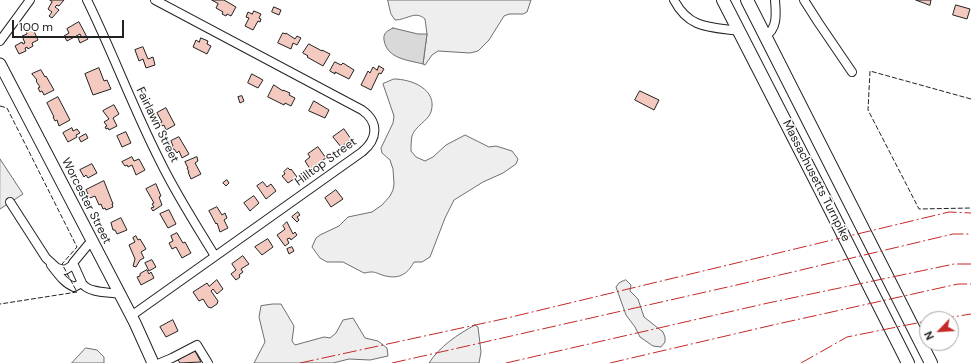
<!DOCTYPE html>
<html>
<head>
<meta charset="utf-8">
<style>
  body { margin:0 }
  #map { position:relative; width:971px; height:363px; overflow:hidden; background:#fff; font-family:"DM Sans",sans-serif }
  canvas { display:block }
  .north { position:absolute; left:919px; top:311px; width:40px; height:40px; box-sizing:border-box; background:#fff; border:1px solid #a7a7a7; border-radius:50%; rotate:245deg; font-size:11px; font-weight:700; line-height:16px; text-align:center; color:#222 }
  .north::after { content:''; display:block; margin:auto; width:14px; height:18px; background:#c62828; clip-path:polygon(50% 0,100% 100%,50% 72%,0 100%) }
  .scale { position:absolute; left:12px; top:20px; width:112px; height:18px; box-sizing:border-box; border:2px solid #222; border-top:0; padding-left:5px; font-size:12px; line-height:14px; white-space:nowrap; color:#222; -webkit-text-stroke:3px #fff; paint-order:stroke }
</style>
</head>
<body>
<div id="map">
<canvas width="971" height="363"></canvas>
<div class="north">N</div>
<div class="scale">100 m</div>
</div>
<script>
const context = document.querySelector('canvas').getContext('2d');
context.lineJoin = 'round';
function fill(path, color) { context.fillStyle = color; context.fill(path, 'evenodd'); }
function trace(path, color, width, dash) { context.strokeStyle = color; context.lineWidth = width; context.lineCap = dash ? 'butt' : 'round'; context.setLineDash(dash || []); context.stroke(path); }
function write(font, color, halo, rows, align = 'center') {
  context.font = font + ' "DM Sans",sans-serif'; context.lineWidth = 3; context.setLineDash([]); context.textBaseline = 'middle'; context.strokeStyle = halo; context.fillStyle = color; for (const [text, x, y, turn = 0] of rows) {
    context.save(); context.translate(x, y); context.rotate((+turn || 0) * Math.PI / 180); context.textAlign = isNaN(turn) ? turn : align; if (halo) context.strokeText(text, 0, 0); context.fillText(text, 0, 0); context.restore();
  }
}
const green = new Path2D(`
  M 388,0 L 531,0 L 527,12 L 523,14 L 509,14 L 504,16 L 489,40 L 478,51 L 470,53 L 438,51 L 432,55 L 425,65 L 423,64 L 427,34 L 425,19 C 415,10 407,20 395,20 L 391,14 Z
  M 394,79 C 411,79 438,89 431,112 C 428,121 415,126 412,136 C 411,141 411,147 411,151 L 416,157 L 425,161 L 433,157 L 446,145 L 465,135 L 489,147 L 496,146 L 512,151 L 518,159 L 516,164 L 503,173 L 483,182 L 454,200 L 445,218 L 430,257 L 422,262 L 414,262 C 407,275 398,280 382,275 C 374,272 374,271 364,273 L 343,262 L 327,262 L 320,258 L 312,247 L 316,238 L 320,235 L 339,226 L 348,217 L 372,212 L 382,205 L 390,196 L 393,190 L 394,184 L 393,169 L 390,160 L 382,153 L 381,148 L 393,123 L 394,116 L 383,84 Z
  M 626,280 L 631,285 L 630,291 L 638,299 L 644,317 L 663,332 L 665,337 L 665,342 L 661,347 L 653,346 L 640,337 L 635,327 L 626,315 L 616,287 L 619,283 Z
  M 273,304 L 281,304 L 294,326 L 292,341 L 295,345 L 324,337 L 330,338 L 336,333 L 343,320 L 353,318 L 365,338 L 378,341 L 387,348 L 388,356 L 370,360 L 349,359 L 333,363 L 254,363 L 265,342 L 259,317 L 261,306 Z
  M 475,325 L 478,327 L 481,352 L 479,363 L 429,363 C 439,347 458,334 475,325 Z
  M 86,348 L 97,350 L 104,357 L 104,363 L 72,363 Z`);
fill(green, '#eee');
trace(green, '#6f6f6f', 1);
const parking = new Path2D(`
  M 0,159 L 23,194 L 0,209 Z`);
fill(parking, '#ededed');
trace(parking, '#6f6f6f', 1);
const water = new Path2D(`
  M 393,28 L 418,34 L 427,34 L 423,64 C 408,60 387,59 384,40 C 383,33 387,31 393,28 Z`);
fill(water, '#d9d9d9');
trace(water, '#6f6f6f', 1);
const building = new Path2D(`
  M 50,0 L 64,0 L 59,6 L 57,5 L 55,7 L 59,10 L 52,18 L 49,16 L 52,12 L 48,9 L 52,2 Z
  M 212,0 L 224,0 L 236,7 L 231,16 L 227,14 L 226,16 L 222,14 L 223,12 L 216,8 L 218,4 Z
  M 916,0 L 931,0 L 930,5 Z
  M 956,5 L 970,9 L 967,19 L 953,15 Z
  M 274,7 L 281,10 L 279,15 L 272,12 Z
  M 254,11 L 261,14 L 259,18 L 261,19 L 260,22 L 258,21 L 253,30 L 245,26 L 249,18 L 246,17 L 248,12 L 252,14 Z
  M 79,22 L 88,39 L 80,43 L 78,38 L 81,36 L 80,34 L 67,41 L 64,36 L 69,33 L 67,29 Z
  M 32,27 L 38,40 L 32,43 L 33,46 L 28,49 L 27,47 L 25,48 L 26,51 L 19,54 L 15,46 L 22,42 L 23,44 L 25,43 L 22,36 L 27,34 L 26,30 Z
  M 283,33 L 286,34 L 286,33 L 295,39 L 297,36 L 301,38 L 297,45 L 293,43 L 291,49 L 278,43 Z
  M 201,38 L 208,41 L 207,44 L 211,46 L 207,54 L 193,47 L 196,40 L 199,42 Z
  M 309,44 L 322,51 L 322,50 L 330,54 L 323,66 L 307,57 L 308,56 L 303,53 Z
  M 143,47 L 148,59 L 153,57 L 155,65 L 146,68 L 143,59 L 139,61 L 135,50 Z
  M 335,62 L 341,65 L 343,63 L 354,70 L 349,79 L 335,72 L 335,74 L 330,71 Z
  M 379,66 L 384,69 L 381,74 L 379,73 L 371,90 L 361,85 L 368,71 L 370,73 L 373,67 L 377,70 Z
  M 99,68 L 104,81 L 107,80 L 111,89 L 93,95 L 85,74 Z
  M 41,70 L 45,77 L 46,76 L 54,90 L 44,95 L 42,91 L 40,92 L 38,88 L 40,87 L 36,81 L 37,80 L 32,74 Z
  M 252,74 L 263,80 L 258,88 L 248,83 Z
  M 274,85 L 283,91 L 283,90 L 290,93 L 289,95 L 295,98 L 291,106 L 285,103 L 284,105 L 268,97 Z
  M 640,91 L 659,100 L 654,110 L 635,100 Z
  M 242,96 L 244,101 L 240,103 L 238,97 Z
  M 58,97 L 70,120 L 59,126 L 57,120 L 55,121 L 53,117 L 54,117 L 47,103 Z
  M 314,101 L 329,110 L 325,118 L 309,111 Z
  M 114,105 L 119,114 L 113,118 L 117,126 L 109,130 L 108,128 L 106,129 L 105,127 L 107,126 L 104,122 L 109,119 L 103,111 Z
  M 166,108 L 175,125 L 166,130 L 164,125 L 162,126 L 160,123 L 162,122 L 157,113 Z
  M 72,128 L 73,131 L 77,129 L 80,133 L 76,135 L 77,137 L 68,142 L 63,133 Z
  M 344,129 L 351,139 L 341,147 L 333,137 Z
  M 126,132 L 131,143 L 122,147 L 117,136 Z
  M 86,134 L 88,138 L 81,142 L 79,138 Z
  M 179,137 L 189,154 L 182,158 L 179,151 L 177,153 L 174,149 L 173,149 L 172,147 L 173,146 L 171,141 Z
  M 318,147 L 326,158 L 310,169 L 305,161 L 310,157 L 308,154 Z
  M 132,157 L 134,161 L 139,159 L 145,170 L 136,175 L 132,165 L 128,167 L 127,165 L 125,166 L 122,162 Z
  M 197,157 L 198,161 L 195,163 L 201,174 L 191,179 L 188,172 L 189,172 L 187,168 L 188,168 L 185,162 Z
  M 92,164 L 97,173 L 88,178 L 86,175 L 84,177 L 80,170 Z
  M 288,168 L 290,170 L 291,169 L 297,177 L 288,183 L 282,176 L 285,174 L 284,172 Z
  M 227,180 L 229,183 L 226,186 L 223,183 Z
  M 104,181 L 113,204 L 112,204 L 113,207 L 106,210 L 105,208 L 103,209 L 101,204 L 99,205 L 95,196 L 90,198 L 86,190 Z
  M 263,182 L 267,187 L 271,184 L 276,191 L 266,199 L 257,186 Z
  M 156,184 L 161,196 L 159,197 L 162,205 L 153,211 L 151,208 L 154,207 L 152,204 L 154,203 L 146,189 Z
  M 336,190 L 343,199 L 331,207 L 325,198 Z
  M 254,196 L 259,203 L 250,211 L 244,203 Z
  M 217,207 L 222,215 L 225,213 L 227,218 L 224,220 L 228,228 L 220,232 L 217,223 L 216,224 L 209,211 Z
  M 169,210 L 176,224 L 168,228 L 160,214 Z
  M 298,212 L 300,215 L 297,217 L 299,220 L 297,222 L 292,217 Z
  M 121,218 L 127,230 L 117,234 L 115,230 L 113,230 L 111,223 Z
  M 287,222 L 293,234 L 295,232 L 297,235 L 291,240 L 290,238 L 287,239 L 289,243 L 285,246 L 277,235 L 284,230 L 285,229 L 283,226 Z
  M 177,233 L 183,243 L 185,242 L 191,253 L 182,258 L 176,247 L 172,249 L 169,243 L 173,241 L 171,236 Z
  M 136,236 L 138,240 L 140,239 L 146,249 L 141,252 L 144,258 L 140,260 L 136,267 L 133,266 L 135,259 L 129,245 L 135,242 L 133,238 Z
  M 268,239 L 273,247 L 262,255 L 255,247 Z
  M 292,247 L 294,251 L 289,254 L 287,249 Z
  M 243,256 L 249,264 L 241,269 L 243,272 L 239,275 L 240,277 L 236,280 L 231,274 L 236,270 L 232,264 Z
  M 152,260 L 156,267 L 149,271 L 145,263 Z
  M 147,270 L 149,274 L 151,272 L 154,278 L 141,285 L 137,277 L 140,276 L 140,274 Z
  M 217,280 L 223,289 L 217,294 L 213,289 L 211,291 L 218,301 L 217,304 L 211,308 L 208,307 L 203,299 L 199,301 L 193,292 L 207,283 L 209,286 Z
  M 173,320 L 178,331 L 166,337 L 160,327 Z
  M 195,351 L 201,362 L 180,363 L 178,360 Z`);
fill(building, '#f3c9c0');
trace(building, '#222', 1);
const minor = new Path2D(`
  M 87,0 C 113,53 133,108 160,161 C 176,194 196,225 215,256
  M 674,0 C 689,29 710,27 739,31
  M 804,0 L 818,22 L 852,72
  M 765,36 C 778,29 776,13 775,0
  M 0,41 L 30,0
  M 10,202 L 46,258 L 57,268 L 65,270 L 73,265
  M 92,240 L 73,263 L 82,283 C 88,293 108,292 119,294
  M 51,265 C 58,274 64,283 74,287 L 82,283
  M 131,316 L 362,152 C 378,139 379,122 362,110 L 155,0
  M 160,363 L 172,358 L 197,345 L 208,363`);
const major = new Path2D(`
  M 0,64 L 135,323 L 153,363`);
const highway = new Path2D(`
  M 723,0 L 824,197 L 908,363
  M 747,0 L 931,363`);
trace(minor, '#222', 10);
trace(major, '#222', 13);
trace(highway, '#222', 14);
trace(minor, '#fff', 8);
trace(major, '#fff', 11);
trace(highway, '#fff', 12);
trace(new Path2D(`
  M 971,99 L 870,71 L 868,110 L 919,209 L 971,208
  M 0,106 L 7,108 L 77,247 L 62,264 L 77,292 L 0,304`), '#222', 1, [5, 2]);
trace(new Path2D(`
  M 940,319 L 971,314
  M 300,363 L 503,319 L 949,212 L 971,213
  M 392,363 L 763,279 L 953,234 L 971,234
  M 506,363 L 768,303 L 954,264 L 971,264
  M 610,363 L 773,325 L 958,284 L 971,284
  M 801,363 L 847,337 L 927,321`), '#c62828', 1, [14, 3, 2, 3]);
write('12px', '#222', '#fff', [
  ["Fairlawn Street",157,125,64],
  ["Hilltop Street",326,162,-36],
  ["Massachusetts Turnpike",816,181,63],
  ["Worcester Street",86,201,63]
]);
</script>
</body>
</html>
